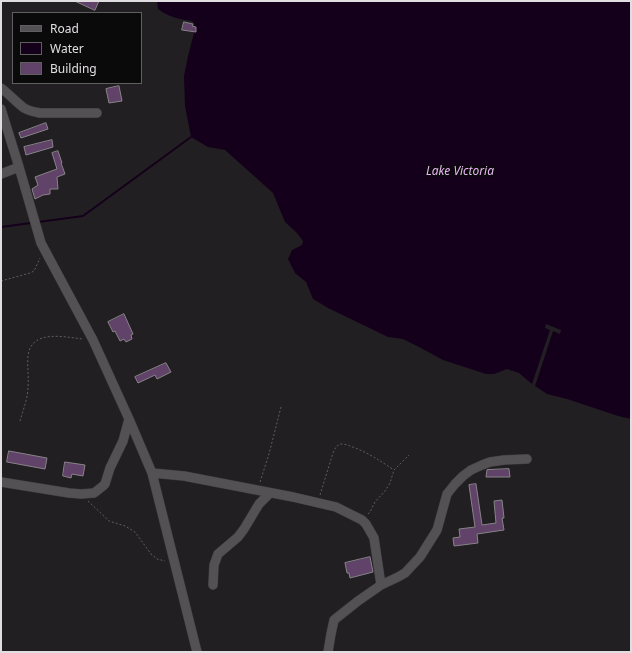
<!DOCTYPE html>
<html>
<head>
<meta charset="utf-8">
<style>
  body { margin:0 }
  #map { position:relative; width:632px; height:653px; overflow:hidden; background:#221f23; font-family:"Noto Sans",sans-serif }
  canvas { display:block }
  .frame { position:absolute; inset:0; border:2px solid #e0dee0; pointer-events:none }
  .legend { position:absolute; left:12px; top:12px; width:130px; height:72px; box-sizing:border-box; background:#0b0a0b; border:1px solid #605f60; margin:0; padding:5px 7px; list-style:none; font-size:12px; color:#e0dee0 }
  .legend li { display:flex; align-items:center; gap:8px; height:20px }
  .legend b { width:20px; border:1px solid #605f60 }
</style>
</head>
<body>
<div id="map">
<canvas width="632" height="653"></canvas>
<div class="frame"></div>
<ul class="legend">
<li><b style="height:5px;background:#545155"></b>Road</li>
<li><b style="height:11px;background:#15001b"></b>Water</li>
<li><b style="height:11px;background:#614268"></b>Building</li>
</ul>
</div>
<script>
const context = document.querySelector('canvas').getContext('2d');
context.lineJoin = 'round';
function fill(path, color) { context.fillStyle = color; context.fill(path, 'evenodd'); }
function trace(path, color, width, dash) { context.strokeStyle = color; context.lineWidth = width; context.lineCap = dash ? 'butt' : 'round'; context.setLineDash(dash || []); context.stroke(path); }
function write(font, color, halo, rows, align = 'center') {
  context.font = font + ' "Noto Sans",sans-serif'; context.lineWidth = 3.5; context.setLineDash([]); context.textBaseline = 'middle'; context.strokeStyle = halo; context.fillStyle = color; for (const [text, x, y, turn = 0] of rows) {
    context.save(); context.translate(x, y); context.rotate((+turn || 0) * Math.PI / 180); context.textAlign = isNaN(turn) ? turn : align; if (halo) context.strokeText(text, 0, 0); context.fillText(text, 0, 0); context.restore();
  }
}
fill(new Path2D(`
  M 157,1 L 631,1 L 631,419 L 618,416 L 567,399 L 547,394 L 532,384 L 519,373 L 507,369 L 494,374 L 486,374 L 443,360 L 421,348 L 403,339 L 388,337 L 328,308 L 313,299 L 306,282 L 295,273 L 288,259 L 292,250 L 302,245 L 303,241 L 297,233 L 285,222 L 273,193 L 225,150 L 208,147 L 191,137 L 185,106 L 184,76 L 188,56 L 195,29 L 194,23 L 192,21 C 179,19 168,17 158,9 Z`), '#15001b');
fill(new Path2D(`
  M 546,324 L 561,330 L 560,334 L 553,331 L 535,386 L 532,384 L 550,330 L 545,328 Z`), '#221f23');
trace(new Path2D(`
  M 38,222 L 83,216 L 191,137
  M 1,227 L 31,223`), '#15001b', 2);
const building = new Path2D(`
  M 75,1 L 99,1 L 95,10 Z
  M 184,22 L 193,24 L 192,26 L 196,27 L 196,32 L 182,30 Z
  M 119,86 L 122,101 L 109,103 L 106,89 Z
  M 46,123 L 48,129 L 21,138 L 19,133 Z
  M 52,140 L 53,147 L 26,155 L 24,147 Z
  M 58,151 L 62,163 L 61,163 L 65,174 L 57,177 L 58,189 L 50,189 L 50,194 L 43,195 L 35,199 L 32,189 L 38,185 L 35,177 L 57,169 L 52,153 Z
  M 124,314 L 133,334 L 131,335 L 132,339 L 126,342 L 124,339 L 120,341 L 115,331 L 113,332 L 108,322 Z
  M 166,363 L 171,372 L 157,379 L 155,375 L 138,383 L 135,377 Z
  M 9,451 L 47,458 L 45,469 L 7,462 Z
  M 65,462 L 85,465 L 83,476 L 72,474 L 71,478 L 63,476 Z
  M 509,469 L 510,477 L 486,477 L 487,470 Z
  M 476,484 L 482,525 L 496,523 L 494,501 L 502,500 L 504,518 L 502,518 L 504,530 L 477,534 L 478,543 L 454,546 L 453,538 L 460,537 L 459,529 L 475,527 L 469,485 Z
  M 370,557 L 373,572 L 350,578 L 349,573 L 347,573 L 345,563 Z`);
fill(building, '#614268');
trace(building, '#878488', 1);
const minor = new Path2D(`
  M 1,88 C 9,94 16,102 24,108 C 29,111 35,112 40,113 L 97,113
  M 1,109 L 19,167 L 41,243 L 93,340 L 129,419 L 152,473 L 197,652
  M 1,174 L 19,167
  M 152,473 L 184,476 L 293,497 L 336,507 L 362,520 L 366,524 L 374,538 L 381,585
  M 1,482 L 69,493 L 81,494 L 94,493 L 103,486 L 105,484 L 110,468 L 123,441 L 129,419
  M 213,585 L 214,565 L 218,554 L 238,537 L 244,529 L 259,504 L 270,493
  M 328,652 L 331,634 L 334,620 L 358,601 L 381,585 L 398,577 L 405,573 L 420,557 L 437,530 L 447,494 L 455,484 L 463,476 L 471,470 L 482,465 L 490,462 L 504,460 L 527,459`);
trace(minor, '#3e3c3f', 10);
trace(new Path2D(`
  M 1,281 L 30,273 L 34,271 L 40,258
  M 20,421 C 23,410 28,398 28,387 C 29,377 27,367 28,356 C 31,329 64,337 83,339
  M 260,482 L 269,454 L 281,407
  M 320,495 L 333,453 C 335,449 336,445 341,444 C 344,444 348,445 350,446 C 367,452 379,460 394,470
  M 88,501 L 109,521 L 125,526 L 135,532 L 151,554 L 157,559 L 165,561
  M 368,514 L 370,512 L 375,502 L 385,491 L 390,483 L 394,470 L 409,455`), '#615e61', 1, [2, 2]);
trace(minor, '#545155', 9);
write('italic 12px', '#e9b6f5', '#0b0a0b', [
  ["Lake Victoria",460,172]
]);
</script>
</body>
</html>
